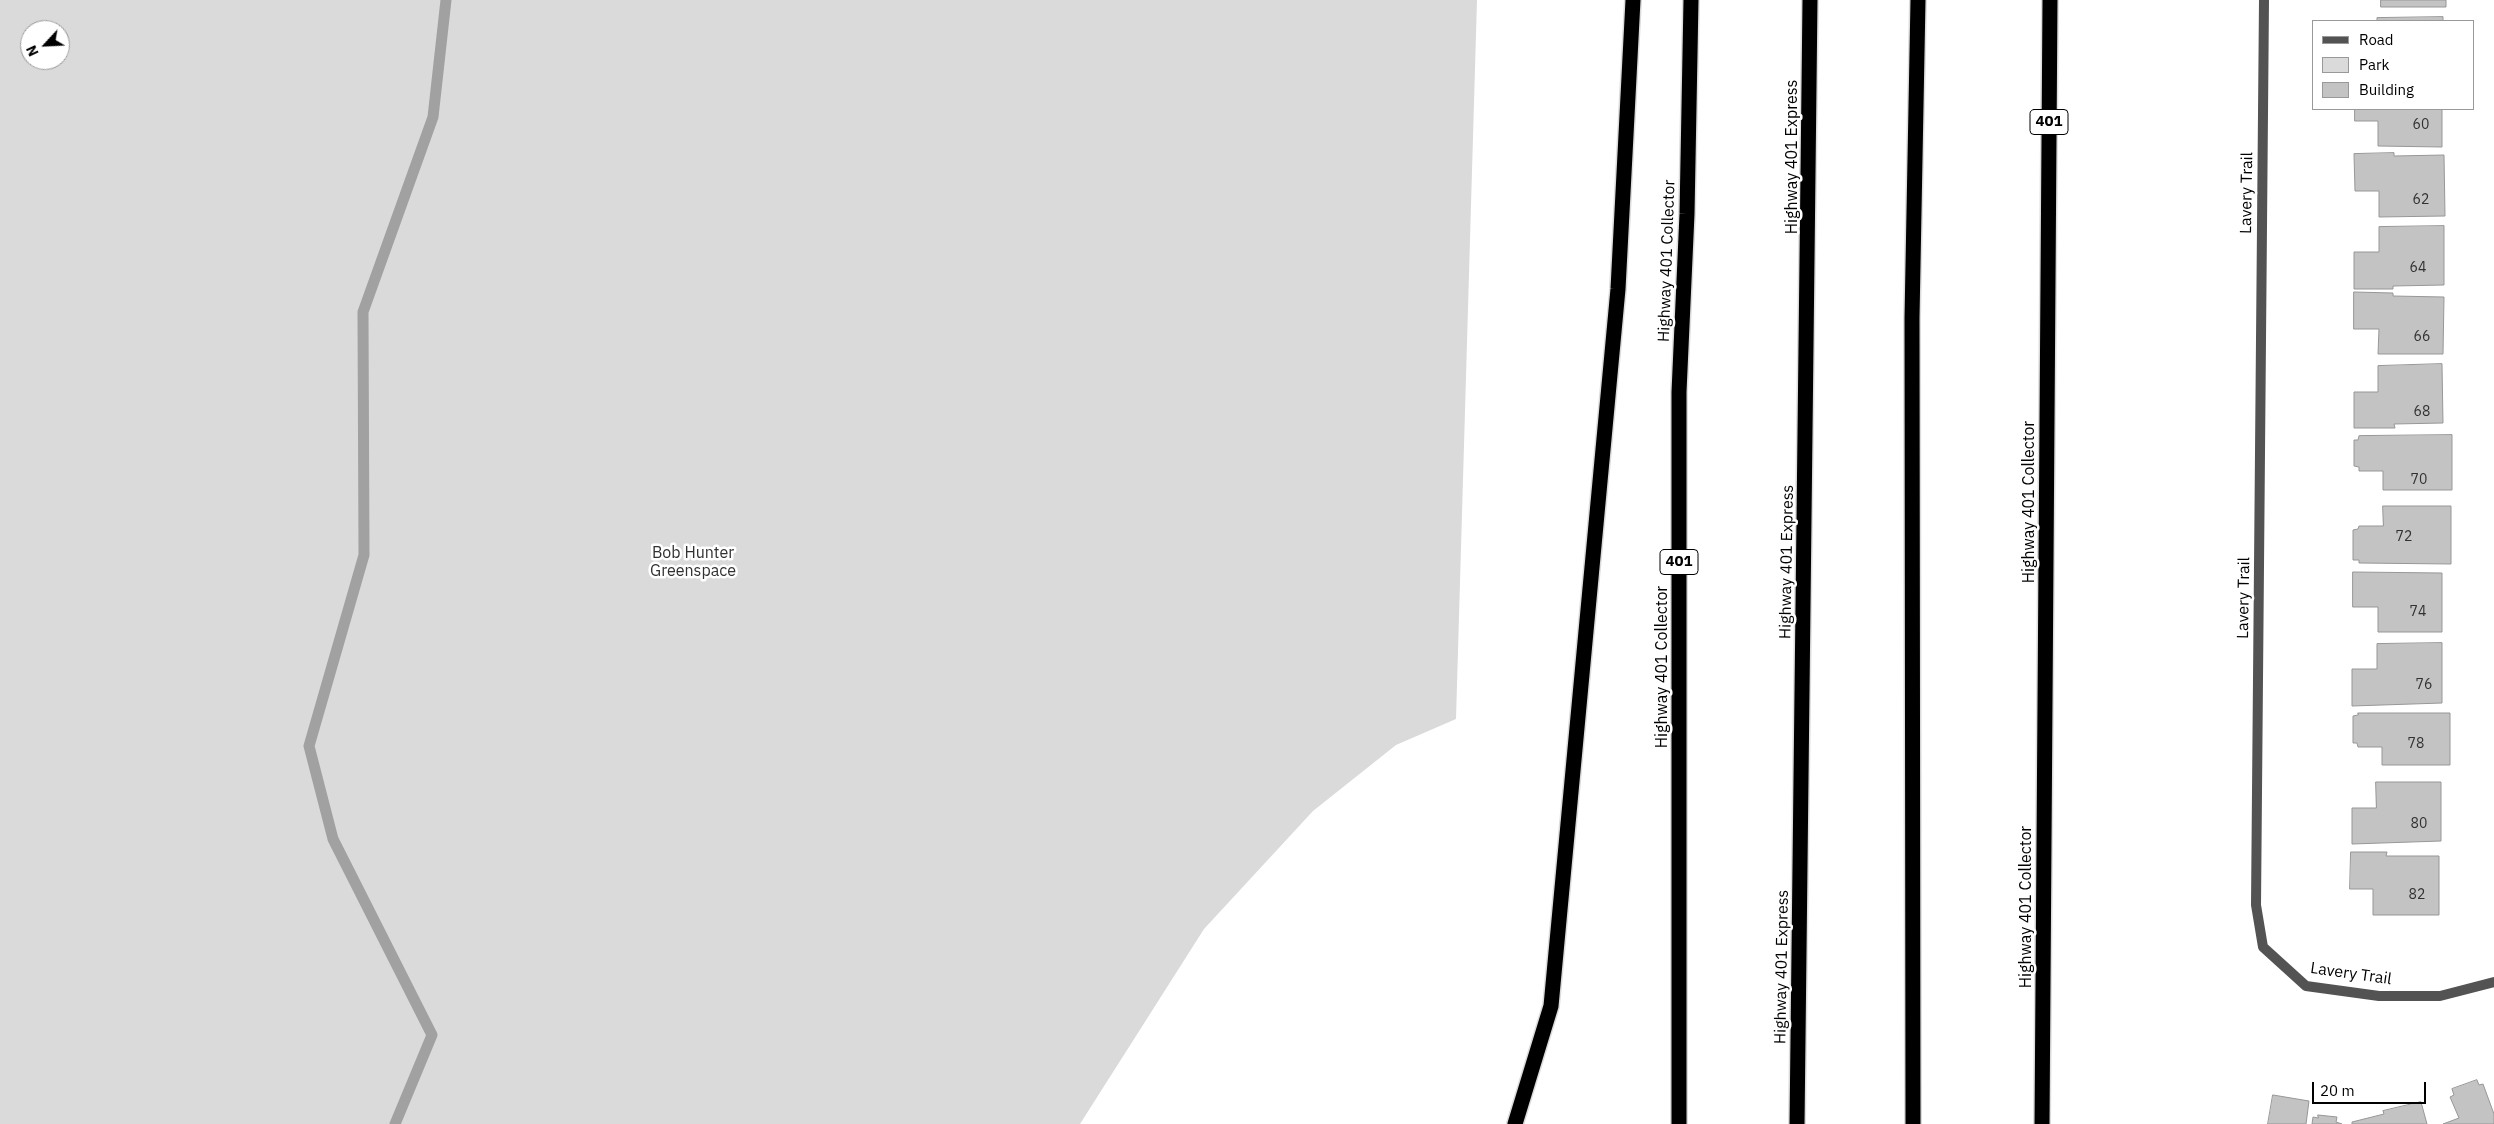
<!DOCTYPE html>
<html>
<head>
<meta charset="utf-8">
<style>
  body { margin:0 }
  #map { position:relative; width:2494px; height:1124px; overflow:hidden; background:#fff; font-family:"IBM Plex Sans",sans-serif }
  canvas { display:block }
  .legend { position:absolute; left:2312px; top:20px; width:162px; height:90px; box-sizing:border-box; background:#fff; border:1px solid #999; margin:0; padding:6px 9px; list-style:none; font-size:15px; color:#000 }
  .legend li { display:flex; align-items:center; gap:10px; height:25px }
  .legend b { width:25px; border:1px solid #999 }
  .north { position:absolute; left:20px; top:20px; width:50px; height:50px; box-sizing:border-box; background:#fff; border:1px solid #999; border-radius:50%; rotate:245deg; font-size:14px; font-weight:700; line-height:20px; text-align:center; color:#000 }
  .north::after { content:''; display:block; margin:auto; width:18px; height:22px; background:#000; clip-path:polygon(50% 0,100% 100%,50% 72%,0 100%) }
  .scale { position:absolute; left:2312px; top:1082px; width:114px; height:22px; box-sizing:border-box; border:2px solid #000; border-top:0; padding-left:6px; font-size:15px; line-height:18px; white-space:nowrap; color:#000; -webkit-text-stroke:4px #fff; paint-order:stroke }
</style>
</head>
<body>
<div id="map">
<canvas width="2494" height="1124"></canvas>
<ul class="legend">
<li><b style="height:6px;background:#535353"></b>Road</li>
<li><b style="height:14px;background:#dadada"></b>Park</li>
<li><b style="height:14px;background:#c3c3c3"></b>Building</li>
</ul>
<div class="north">N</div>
<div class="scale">20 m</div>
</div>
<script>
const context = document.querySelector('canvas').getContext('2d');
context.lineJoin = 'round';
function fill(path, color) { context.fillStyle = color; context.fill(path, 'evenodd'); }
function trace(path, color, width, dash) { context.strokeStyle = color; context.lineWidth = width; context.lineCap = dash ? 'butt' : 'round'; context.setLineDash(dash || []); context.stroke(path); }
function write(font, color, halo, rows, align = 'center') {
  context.font = font + ' "IBM Plex Sans",sans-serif'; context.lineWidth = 5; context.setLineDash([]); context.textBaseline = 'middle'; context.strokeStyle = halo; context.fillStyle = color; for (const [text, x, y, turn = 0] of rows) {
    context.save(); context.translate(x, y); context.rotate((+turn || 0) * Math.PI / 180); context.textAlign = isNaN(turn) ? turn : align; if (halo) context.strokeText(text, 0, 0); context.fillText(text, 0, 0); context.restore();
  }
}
fill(new Path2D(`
  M 0,0 L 1477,0 L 1456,719 L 1396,745 L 1313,811 L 1204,929 L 1080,1124 L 0,1124 ZM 30,30 L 60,30 L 60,60 L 30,60 Z`), '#dadada');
trace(new Path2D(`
  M 395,1124 L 432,1035 L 333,839 L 309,746 L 364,555 L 363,312 L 433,117 L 446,0`), '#a1a1a1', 11);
const building = new Path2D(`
  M 2381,0 L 2446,0 L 2446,7 L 2381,7 Z
  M 2443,17 L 2443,21 L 2377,21 L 2377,18 Z
  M 2355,109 L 2442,109 L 2442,147 L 2378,146 L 2378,121 L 2355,121 Z
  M 2394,153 L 2394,156 L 2444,155 L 2445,216 L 2379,217 L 2379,191 L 2355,191 L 2354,154 Z
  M 2444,226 L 2444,285 L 2393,286 L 2393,289 L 2354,289 L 2354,252 L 2379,252 L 2379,227 Z
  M 2354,292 L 2393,293 L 2393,296 L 2444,297 L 2443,354 L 2378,354 L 2379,329 L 2354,329 Z
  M 2442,364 L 2443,423 L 2394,424 L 2395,428 L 2354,428 L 2354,392 L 2378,392 L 2378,366 Z
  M 2452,435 L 2452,490 L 2383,490 L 2383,471 L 2359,471 L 2359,467 L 2354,466 L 2354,440 L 2358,440 L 2359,436 Z
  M 2383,506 L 2451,506 L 2451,564 L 2359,563 L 2359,560 L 2353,560 L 2353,530 L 2358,529 L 2359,526 L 2383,526 Z
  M 2353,572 L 2442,573 L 2442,632 L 2378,632 L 2378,607 L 2353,607 Z
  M 2442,643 L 2442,703 L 2352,706 L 2352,669 L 2377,669 L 2377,644 Z
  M 2358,713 L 2450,713 L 2450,765 L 2382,765 L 2382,747 L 2358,747 L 2357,743 L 2353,743 L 2353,716 L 2358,715 Z
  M 2376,782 L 2441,782 L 2441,841 L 2352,844 L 2352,808 L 2376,808 Z
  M 2351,852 L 2387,852 L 2386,856 L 2439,856 L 2439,915 L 2373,915 L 2373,889 L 2350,889 Z
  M 2477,1080 L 2479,1085 L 2483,1084 L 2494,1114 L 2494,1124 L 2443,1124 L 2459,1118 L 2450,1097 L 2454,1095 L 2452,1089 Z
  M 2273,1095 L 2309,1101 L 2306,1124 L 2268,1124 Z
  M 2421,1102 L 2427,1124 L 2352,1124 L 2352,1122 L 2384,1114 L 2383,1111 Z
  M 2318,1115 L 2337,1117 L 2336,1122 L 2342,1124 L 2312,1124 L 2313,1117 L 2318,1118 Z`);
fill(building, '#c3c3c3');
trace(building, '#979797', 1);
const highway = new Path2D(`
  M 1515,1124 L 1551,1006 L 1618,289 L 1633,0
  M 1679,1124 L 1679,392 L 1687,214 L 1691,0
  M 1797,1124 L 1810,0
  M 1913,1124 L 1912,318 L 1918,0
  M 2042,1124 L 2050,0`);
trace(highway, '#dbdbdb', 18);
trace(new Path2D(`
  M 2264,0 L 2256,905 L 2263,947 L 2306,986 L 2379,996 L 2440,996 L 2494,982`), '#535353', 10);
trace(highway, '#000', 15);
write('14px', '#313131', null, [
  ["60",2421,125],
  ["62",2421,200],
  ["64",2418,268],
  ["66",2422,337],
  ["68",2422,412],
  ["70",2419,480],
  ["72",2404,537],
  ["74",2418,612],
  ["76",2424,685],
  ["78",2416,744],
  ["80",2419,824],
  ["82",2417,895]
]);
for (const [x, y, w] of [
  [2049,122,38],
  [1679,562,38]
]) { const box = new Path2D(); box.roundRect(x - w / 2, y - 12.5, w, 25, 4); context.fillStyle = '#fff'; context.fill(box); trace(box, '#000', 1); }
write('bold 15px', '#000', null, [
  ["401",2049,122],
  ["401",1679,562]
]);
write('16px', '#000', '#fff', [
  ["Highway 401 Express",1792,157,-90],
  ["Lavery Trail",2247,193,-89],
  ["Highway 401 Collector",1667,261,-88],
  ["Highway 401 Collector",2029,502,-90],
  ["Highway 401 Express",1787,562,-89],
  ["Lavery Trail",2244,598,-89],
  ["Highway 401 Collector",1662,667,-90],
  ["Highway 401 Collector",2026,907,-90],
  ["Highway 401 Express",1782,967,-89],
  ["Lavery Trail",2351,974,8]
]);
write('16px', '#313131', '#fff', [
  ["Bob Hunter",693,553],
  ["Greenspace",693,571]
]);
</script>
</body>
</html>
